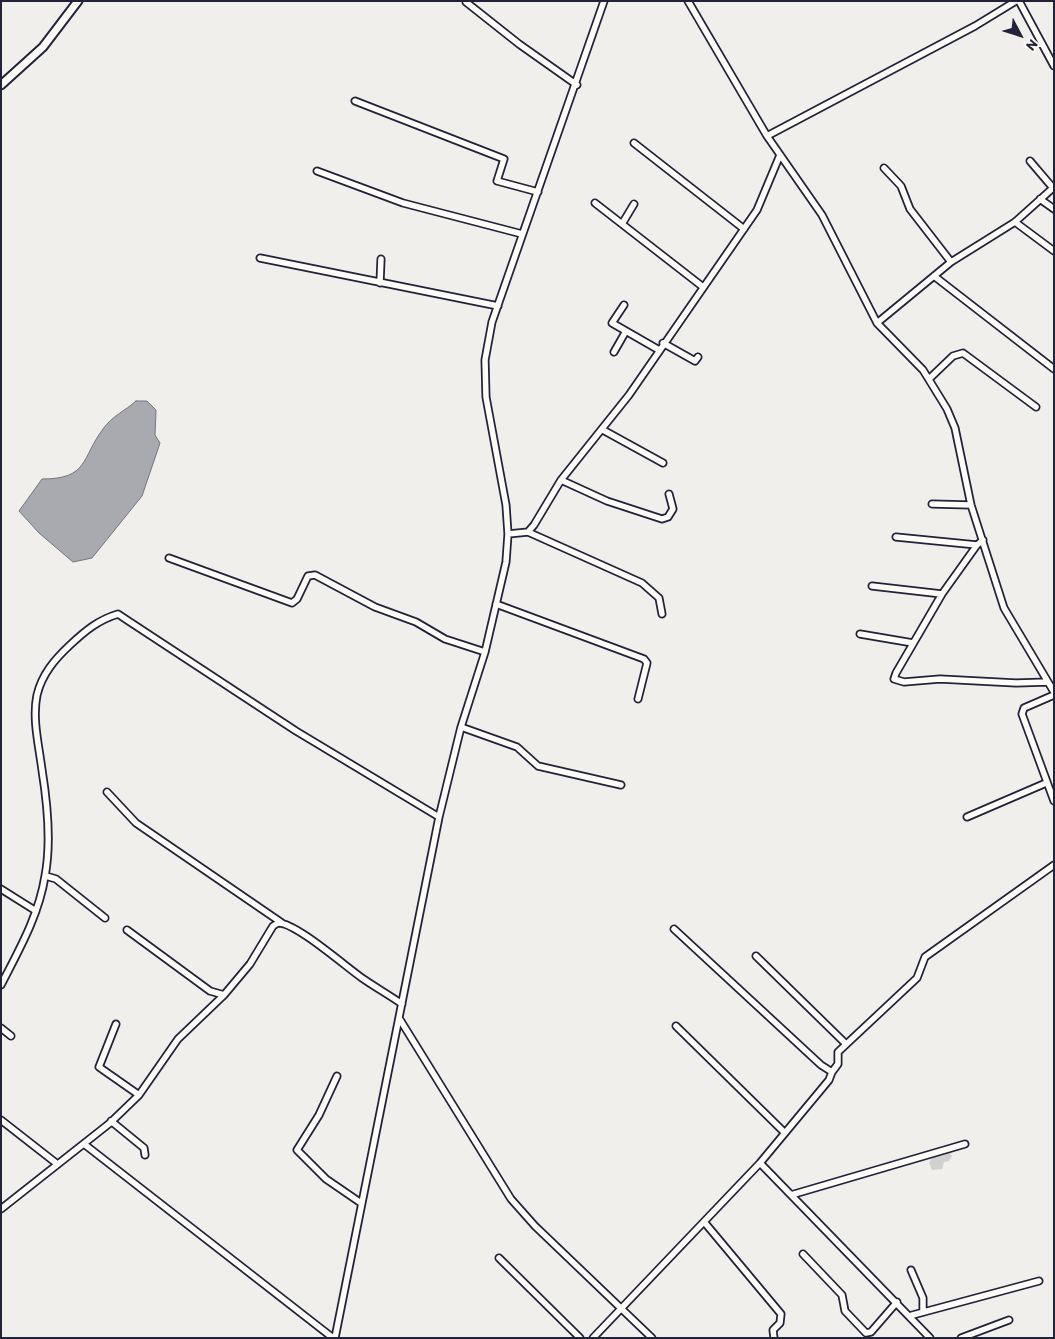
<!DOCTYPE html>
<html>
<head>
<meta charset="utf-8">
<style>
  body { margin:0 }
  #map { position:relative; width:1055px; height:1339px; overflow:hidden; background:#f0efec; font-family:Itim,sans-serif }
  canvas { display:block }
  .frame { position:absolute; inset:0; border:2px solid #22223b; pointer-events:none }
  .north { position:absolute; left:995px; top:10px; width:50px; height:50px; -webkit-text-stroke:4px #fdfcf7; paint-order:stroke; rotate:130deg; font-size:14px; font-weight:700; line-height:20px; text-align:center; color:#22223b }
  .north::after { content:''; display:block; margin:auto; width:18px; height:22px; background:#22223b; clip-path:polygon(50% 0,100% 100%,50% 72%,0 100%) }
</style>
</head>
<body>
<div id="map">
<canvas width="1055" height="1339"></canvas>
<div class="frame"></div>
<div class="north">N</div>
</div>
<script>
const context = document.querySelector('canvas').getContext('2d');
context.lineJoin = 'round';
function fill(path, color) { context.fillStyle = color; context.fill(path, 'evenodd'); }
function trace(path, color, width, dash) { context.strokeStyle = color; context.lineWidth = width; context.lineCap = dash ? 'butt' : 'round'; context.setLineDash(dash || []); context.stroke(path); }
fill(new Path2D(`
  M 950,1153 L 952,1156 L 949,1161 L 944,1162 L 942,1169 L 932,1170 L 929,1163 L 932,1158 Z`), '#d2d1d1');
const water = new Path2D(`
  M 136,401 L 147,401 L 156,410 L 155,435 L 160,443 L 142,496 L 92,558 L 73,562 L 39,533 L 19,511 L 42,479 C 89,479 81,458 103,429 C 112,416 125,411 136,401 Z`);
fill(water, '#a9a9b0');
trace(water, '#737381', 1);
const minor = new Path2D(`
  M 688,1 L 767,136 L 822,215 L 877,323 L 923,370 L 947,409 L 955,428 L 971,505 L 1004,608 L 1054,692
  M 1019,1 L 1054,66
  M 466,2 L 519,44 L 577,85
  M 355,101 L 504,159 L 497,181 L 538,192
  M 767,136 L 975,26 L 1016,1
  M 634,143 L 744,229
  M 1030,161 L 1053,188
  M 317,171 L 403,203 L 522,234
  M 1040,199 L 1054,209
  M 595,203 L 703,287
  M 1015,222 L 1054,251
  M 622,224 L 634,204
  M 260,258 L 498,306
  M 951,262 L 1015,222 L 1054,187
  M 934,276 L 1054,369
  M 380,283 L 381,259
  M 624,305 L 612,323 L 659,350
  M 877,323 L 951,262 L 910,209 L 901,186 L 884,168
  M 663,343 L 695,361 L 698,357
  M 614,352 L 626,331
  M 929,379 L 953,356 L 963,353 L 1036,407
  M 603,430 L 663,463
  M 561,480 L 607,501 L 662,519 L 668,517 L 673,509 L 669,494
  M 932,504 L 971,505
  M 528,532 L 642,583 L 659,598 L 662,614
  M 508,534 L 528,532 L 534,525 L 561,480 L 629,395 L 757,210 L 780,155
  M 896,537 L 977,545
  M 983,540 L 977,545 L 942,594 L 896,673 L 894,679 L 904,682 L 940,679 L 1016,683 L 1048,682
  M 169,558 L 292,603 L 297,599 L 308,576 L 315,575 L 375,607 L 416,622 L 445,639 L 485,652
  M 872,586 L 942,594
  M 496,604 L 644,659 L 647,663 L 638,699
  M 860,634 L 913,643
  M 1054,695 L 1024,708 L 1022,714 L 1054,801
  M 461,727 L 517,747 L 538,766 L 621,785
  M 107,792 L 136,823 L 282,923
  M 967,817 L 1046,783
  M 46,876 L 56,879 L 105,918
  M 1,889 L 36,911
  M 127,930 L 210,991 L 224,995
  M 756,956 L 846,1044
  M 1,985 C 19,950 39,915 45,876 C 51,845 47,801 42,770 C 39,746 32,719 37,695 C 42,674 55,659 70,645 C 85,631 98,620 118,614 L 130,622 L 296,731 L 439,817
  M 399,1018 L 511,1199 L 535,1226 L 652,1338
  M 116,1024 L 99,1067 L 139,1095
  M 676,1026 L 785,1133
  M 1,1028 L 11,1036
  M 832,1072 L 838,1064 L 838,1052 L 917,978 L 925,957 L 1054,865
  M 337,1076 L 319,1115 L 297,1150 L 326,1179 L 361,1203
  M 1,1120 L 56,1163
  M 111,1121 L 144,1148 L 145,1155
  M 84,1144 L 333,1338
  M 760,1163 L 930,1338
  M 791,1195 L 965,1144
  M 1,1209 L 110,1123 L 139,1095 L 178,1039 L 224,995 L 250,964 L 273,926 L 278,923 C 295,922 346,967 362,978 C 375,987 389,995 402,1004
  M 705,1223 L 781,1314 L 780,1323 L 773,1330 L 774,1338
  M 803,1254 L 842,1295 L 845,1311 L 866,1333 L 871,1332 L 897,1302
  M 499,1258 L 580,1338
  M 911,1270 L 923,1298 L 923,1312
  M 909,1316 L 1039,1281
  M 335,1338 L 439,817 L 461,727 L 485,652 L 506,562 L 508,534 L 506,505 L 486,397 L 485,360 L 492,322 L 604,1
  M 593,1338 L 760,1163 L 829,1080 L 832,1072 L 821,1065 L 674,929
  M 961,1338 L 1009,1320`);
const tertiary = new Path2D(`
  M 1,85 L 43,47 L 78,1`);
trace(minor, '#22223b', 9);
trace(tertiary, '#22223b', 11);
trace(minor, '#fdfcf7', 5.5);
trace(tertiary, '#fdfcf7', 7);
</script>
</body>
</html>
